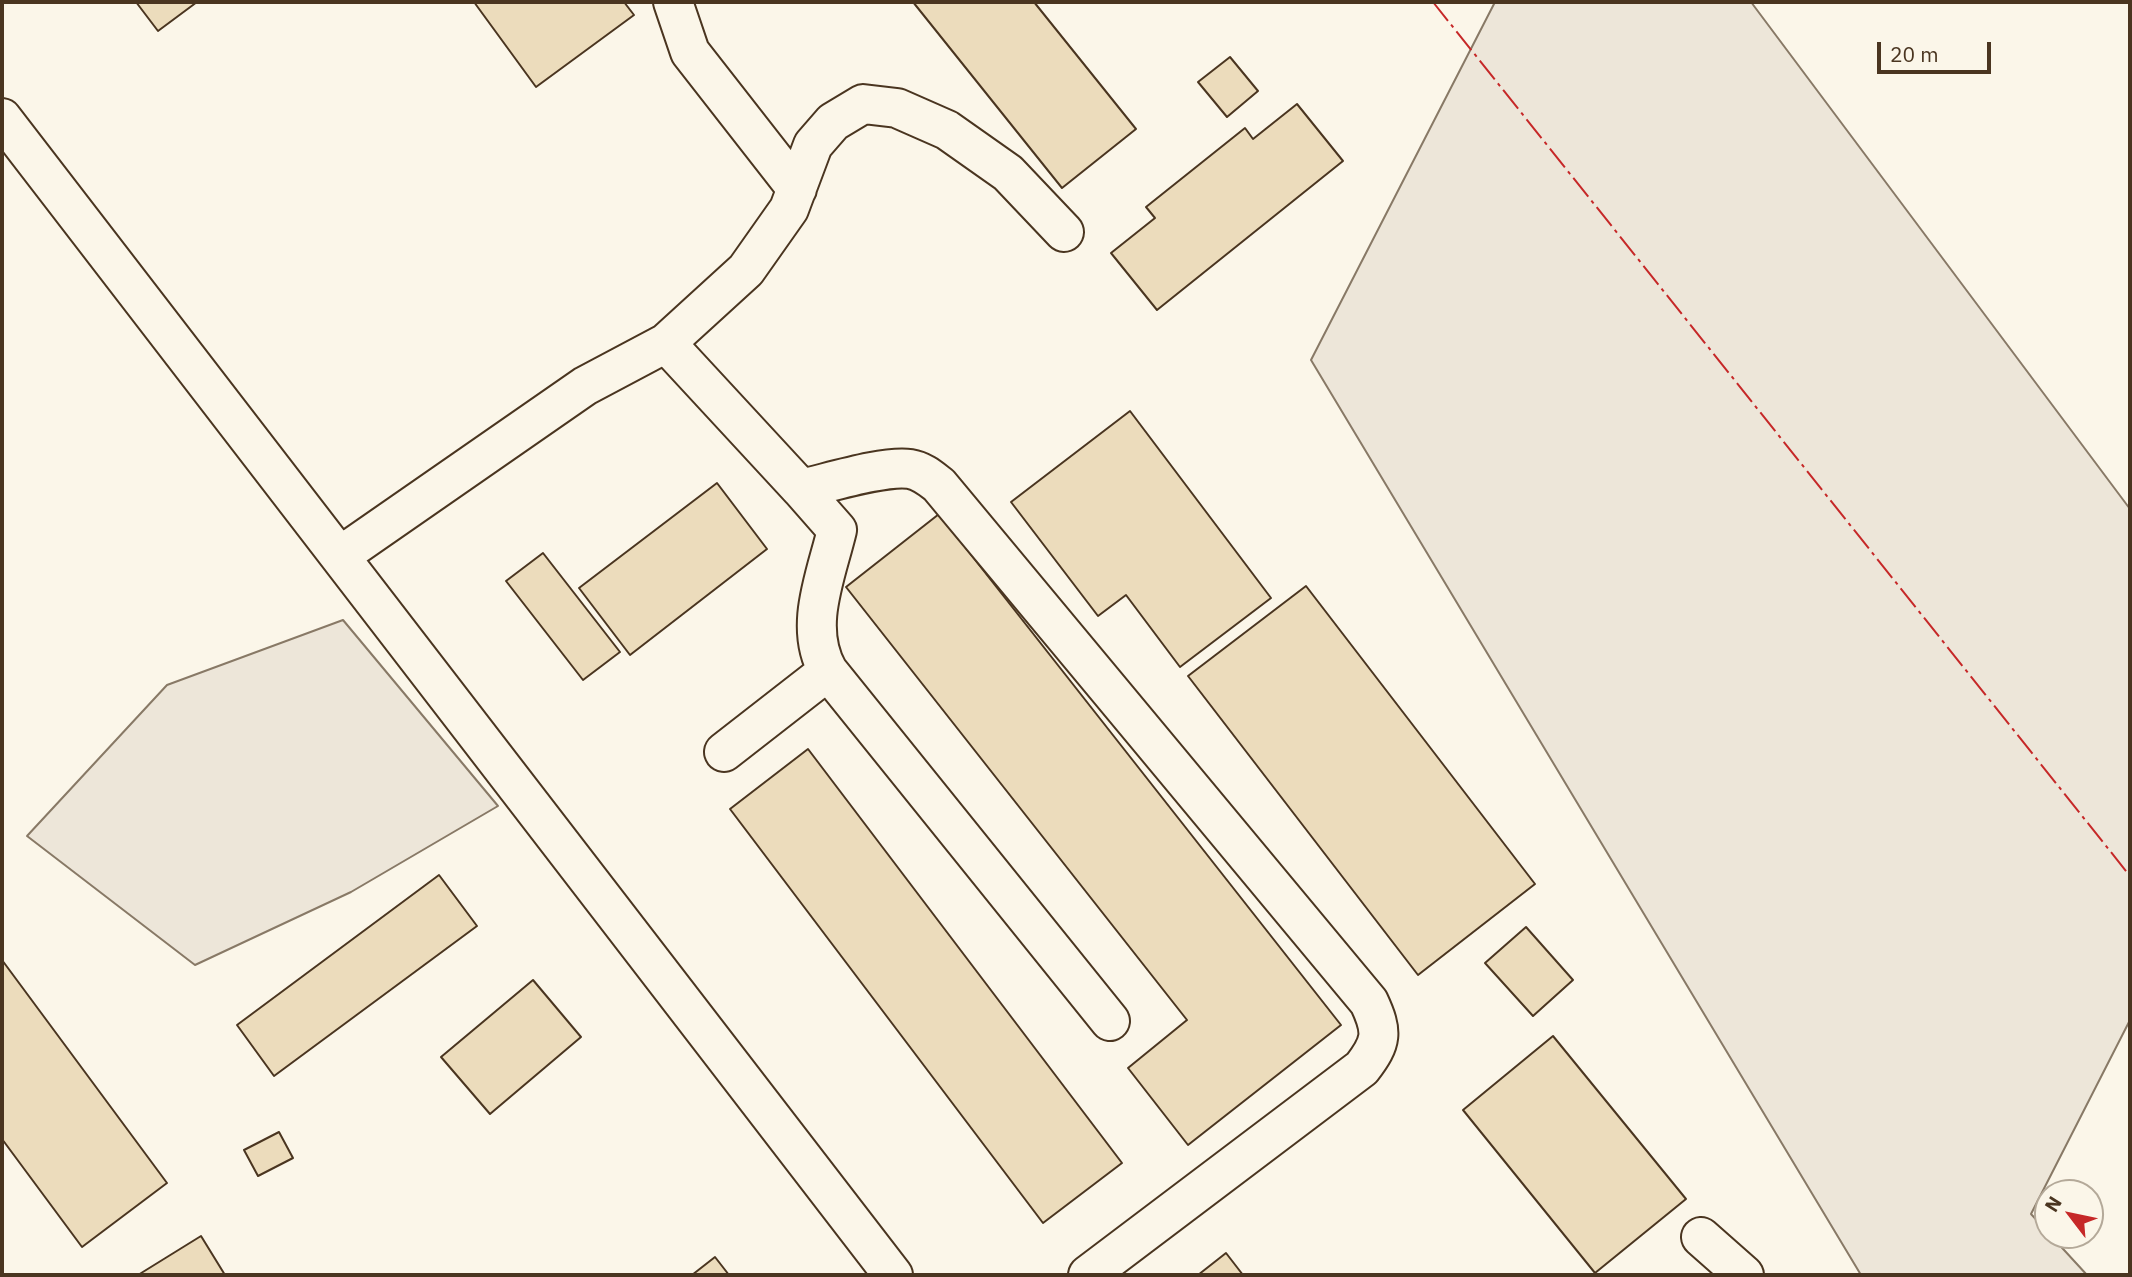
<!DOCTYPE html>
<html>
<head>
<meta charset="utf-8">
<style>
  body { margin:0 }
  #map { position:relative; width:2132px; height:1277px; overflow:hidden; background:#fbf6e9; font-family:"IBM Plex Sans",sans-serif }
  canvas { display:block }
  .frame { position:absolute; inset:0; border:4px solid #4a3520; pointer-events:none }
  .north { position:absolute; left:2034px; top:1179px; width:70px; height:70px; box-sizing:border-box; background:#fbf6e9; border:2px solid #b4a999; border-radius:50%; rotate:302deg; font-size:19px; font-weight:700; line-height:28px; text-align:center; color:#4a3520 }
  .north::after { content:''; display:block; margin:auto; width:24px; height:32px; background:#c62828; clip-path:polygon(50% 0,100% 100%,50% 72%,0 100%) }
  .scale { position:absolute; left:1877px; top:42px; width:114px; height:32px; box-sizing:border-box; border:4px solid #4a3520; border-top:0; padding-left:9px; font-size:21px; line-height:24px; white-space:nowrap; color:#4a3520; -webkit-text-stroke:5px #fbf6e9; paint-order:stroke }
</style>
</head>
<body>
<div id="map">
<canvas width="2132" height="1277"></canvas>
<div class="frame"></div>
<div class="north">N</div>
<div class="scale">20 m</div>
</div>
<script>
const context = document.querySelector('canvas').getContext('2d');
context.lineJoin = 'round';
function fill(path, color) { context.fillStyle = color; context.fill(path, 'evenodd'); }
function trace(path, color, width, dash) { context.strokeStyle = color; context.lineWidth = width; context.lineCap = dash ? 'butt' : 'round'; context.setLineDash(dash || []); context.stroke(path); }
const green = new Path2D(`
  M 1495,2 L 1751,2 L 2130,509 L 2130,1020 L 2031,1214 L 2087,1275 L 1861,1275 L 1311,360 Z
  M 343,620 L 498,806 L 351,892 L 195,965 L 27,836 L 167,685 Z`);
fill(green, '#ede6d9');
trace(green, '#887966', 2);
const building = new Path2D(`
  M 136,2 L 197,2 L 158,31 Z
  M 474,2 L 624,2 L 634,15 L 536,87 Z
  M 913,2 L 1034,2 L 1136,129 L 1062,188 Z
  M 1230,57 L 1258,91 L 1227,117 L 1198,82 Z
  M 1297,104 L 1343,161 L 1157,310 L 1111,253 L 1155,218 L 1146,207 L 1245,128 L 1253,139 Z
  M 1130,411 L 1271,598 L 1180,667 L 1126,595 L 1098,616 L 1011,502 Z
  M 717,483 L 767,549 L 630,655 L 579,588 Z
  M 939,514 L 1341,1025 L 1188,1145 L 1128,1068 L 1187,1020 L 846,587 Z
  M 543,553 L 620,652 L 583,680 L 506,581 Z
  M 1306,586 L 1535,884 L 1418,975 L 1188,676 Z
  M 808,749 L 1122,1163 L 1043,1223 L 730,809 Z
  M 439,875 L 477,926 L 274,1076 L 237,1025 Z
  M 1526,927 L 1573,980 L 1533,1016 L 1485,963 Z
  M 2,960 L 167,1183 L 82,1247 L 2,1139 Z
  M 533,980 L 581,1037 L 490,1114 L 441,1057 Z
  M 1553,1036 L 1686,1199 L 1595,1273 L 1463,1110 Z
  M 279,1132 L 293,1158 L 258,1176 L 244,1150 Z
  M 201,1236 L 225,1275 L 138,1275 Z
  M 1226,1253 L 1243,1275 L 1198,1275 Z
  M 715,1257 L 729,1275 L 692,1275 Z`);
fill(building, '#ecdcbc');
trace(building, '#4a3520', 2);
const minor = new Path2D(`
  M 673,2 L 690,52 L 797,189
  M 2,118 L 893,1275
  M 666,343 L 801,489 C 828,483 885,465 910,469 C 922,471 930,478 939,485 L 1369,1002 C 1383,1032 1382,1042 1362,1068 L 1088,1275
  M 801,489 L 837,530 C 826,576 803,627 828,671 L 1110,1021
  M 340,556 L 585,386 L 666,343 L 746,270 L 789,209 L 813,145 L 833,122 L 863,104 L 897,108 L 947,130 L 1008,173 L 1064,232
  M 724,752 L 828,671
  M 1701,1237 L 1744,1275`);
trace(minor, '#4a3520', 42);
trace(minor, '#fbf6e9', 38);
trace(new Path2D(`
  M 1433,2 L 2130,876`), '#c62828', 2, [24, 5, 3.5, 5]);
</script>
</body>
</html>
